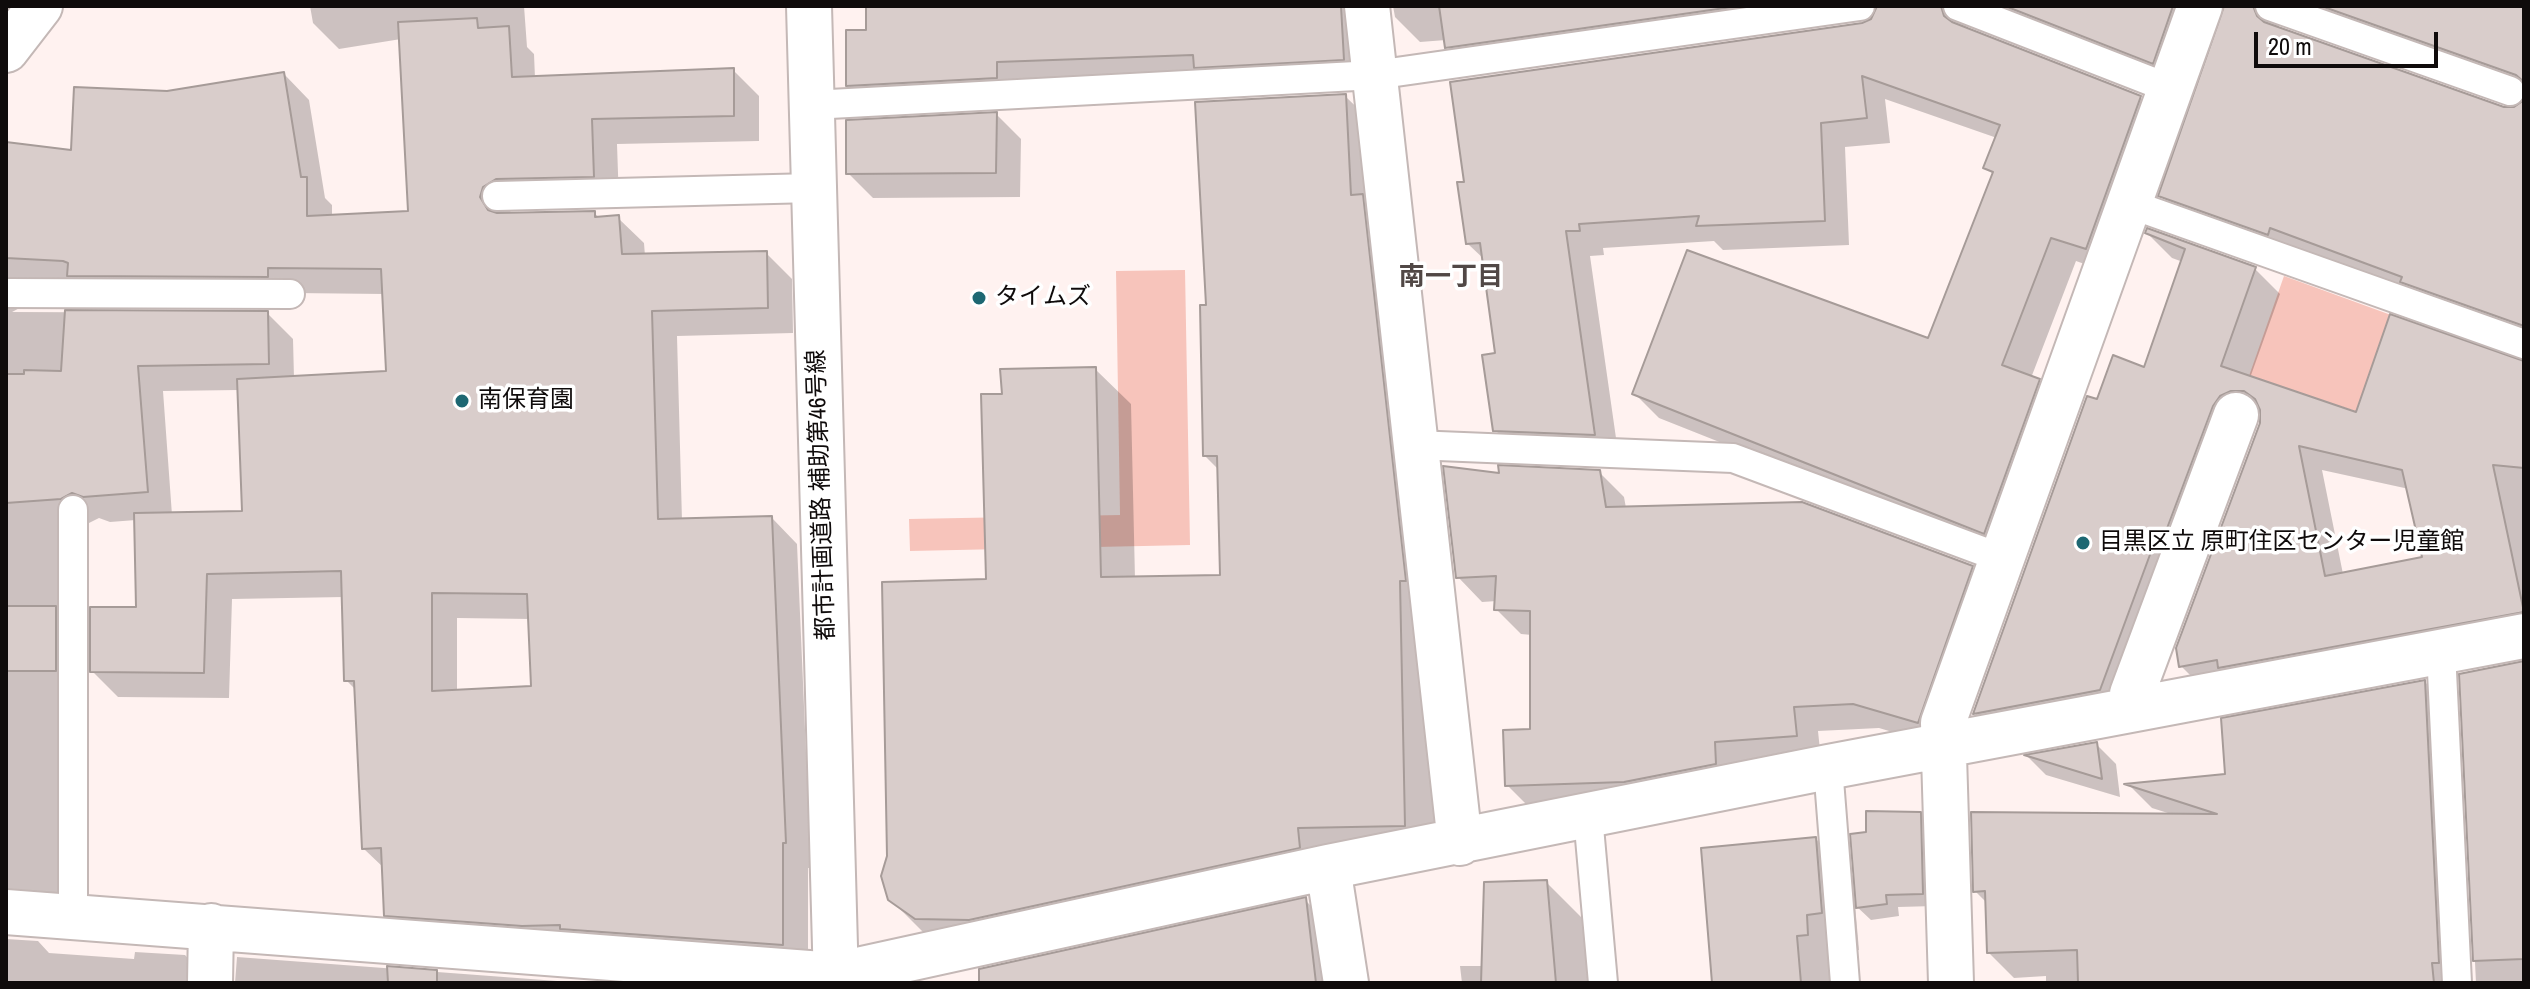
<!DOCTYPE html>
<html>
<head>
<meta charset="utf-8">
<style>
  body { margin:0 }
  #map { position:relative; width:2530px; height:989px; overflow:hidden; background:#fff2f0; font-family:"Archivo Narrow",sans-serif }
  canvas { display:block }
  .frame { position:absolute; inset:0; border:8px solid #0f0b0b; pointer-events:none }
  .scale { position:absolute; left:2254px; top:32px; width:184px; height:36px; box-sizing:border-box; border:4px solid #0f0b0b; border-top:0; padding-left:10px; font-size:24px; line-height:28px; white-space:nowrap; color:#0f0b0b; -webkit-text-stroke:6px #fff; paint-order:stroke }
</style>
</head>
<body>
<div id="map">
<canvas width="2530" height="989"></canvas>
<div class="frame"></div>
<div class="scale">20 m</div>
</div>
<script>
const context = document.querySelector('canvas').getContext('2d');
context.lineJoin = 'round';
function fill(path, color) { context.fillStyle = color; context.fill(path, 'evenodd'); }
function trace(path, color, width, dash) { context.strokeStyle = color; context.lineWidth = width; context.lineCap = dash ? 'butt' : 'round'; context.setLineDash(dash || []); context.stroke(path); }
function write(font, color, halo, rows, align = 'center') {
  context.font = font + ' "Archivo Narrow","Noto Sans JP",sans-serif'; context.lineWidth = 7; context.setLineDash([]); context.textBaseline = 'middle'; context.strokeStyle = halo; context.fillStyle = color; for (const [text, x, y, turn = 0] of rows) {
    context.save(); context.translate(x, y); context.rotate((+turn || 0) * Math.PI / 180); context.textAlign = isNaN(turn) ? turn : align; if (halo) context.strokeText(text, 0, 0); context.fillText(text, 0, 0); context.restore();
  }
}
fill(new Path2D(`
  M 1185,270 L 1190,545 L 910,551 L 909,519 L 1120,515 L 1116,271 Z
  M 2284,276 L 2391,315 L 2358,412 L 2249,376 Z`), '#f7c4bb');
fill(new Path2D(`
  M 310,6 L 524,6 L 527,47 L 534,54 L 535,78 L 733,70 L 759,96 L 759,141 L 617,144 L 619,202 L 522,204 L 505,215 L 594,213 L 601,219 L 618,218 L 644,243 L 645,256 L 766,253 L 792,279 L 793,333 L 677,336 L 682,521 L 772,518 L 797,544 L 811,868 L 808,868 L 808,971 L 412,941 L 386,915 L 384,868 L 364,849 L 356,690 L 346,680 L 344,597 L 232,599 L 229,698 L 118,697 L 92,671 L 138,609 L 136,520 L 110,522 L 99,518 L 87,524 L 63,525 L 62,914 L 10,924 L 6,938 L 6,144 L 73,152 L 167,93 L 284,74 L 309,100 L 325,198 L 332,205 L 332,217 L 410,213 L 401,39 L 339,49 L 313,23 ZM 293,293 L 384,294 L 388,373 L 294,378 L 293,339 L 267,313 L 12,312 L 33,301 ZM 239,390 L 244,513 L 172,515 L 163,391 ZM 457,618 L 530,619 L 534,688 L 457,692 Z
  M 865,6 L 1389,6 L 1368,84 L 873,110 L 848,85 L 865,32 Z
  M 1393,6 L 2221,6 L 2178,87 L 1967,24 L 1966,30 L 2140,97 L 2165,122 L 2110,273 L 2076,261 L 2031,378 L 2039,380 L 2064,405 L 2009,557 L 1659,418 L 1634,393 L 1929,341 L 1994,175 L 1986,168 L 1997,138 L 1885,99 L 1890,143 L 1845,147 L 1849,245 L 1723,250 L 1714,241 L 1603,248 L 1604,255 L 1590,256 L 1619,459 L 1520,455 L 1495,430 L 1497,355 L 1485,260 L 1468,244 L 1872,18 L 1472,72 L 1447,47 L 1446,40 L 1420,42 L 1395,17 Z
  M 2226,6 L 2524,6 L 2524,95 L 2302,14 L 2285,17 L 2278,27 L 2504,109 L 2524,102 L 2524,341 L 2186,220 L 2161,196 Z
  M 1345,96 L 1381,131 L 1439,860 L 926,935 L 890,899 L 988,581 L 1004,396 L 1095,369 L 1131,404 L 1135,579 L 1222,577 L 1219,470 L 1205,456 L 1208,307 Z
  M 996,114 L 1021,139 L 1020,197 L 873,198 L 848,173 Z
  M 2147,233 L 2255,269 L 2280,294 L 2250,378 L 2358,415 L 2524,361 L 2524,640 L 2206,691 L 2181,666 L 2261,424 L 2262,415 L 2258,414 L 2246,420 L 2125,715 L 1999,738 L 1975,714 L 2088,398 L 2098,402 L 2145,369 L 2183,262 L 2172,258 ZM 2322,470 L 2409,489 L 2424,558 L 2343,574 Z
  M 1599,472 L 1624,497 L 1626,508 L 1972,567 L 1997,592 L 1943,747 L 1879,728 L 1818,731 L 1821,760 L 1532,810 L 1507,785 L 1532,731 L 1532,635 L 1521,634 L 1496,609 L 1497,601 L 1482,602 L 1458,577 L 1502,475 Z
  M 2524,663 L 2524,983 L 2476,983 L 2461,675 Z
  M 2425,682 L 2450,707 L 2463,983 L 2046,983 L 2046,976 L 2014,978 L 1989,953 L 1987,903 L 1975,891 L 2171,814 L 2152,808 L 2129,785 L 2227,776 Z
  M 2096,744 L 2116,764 L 2120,797 L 2046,775 L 2028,757 Z
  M 1920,814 L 1933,827 L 1935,906 L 1898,907 L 1899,916 L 1871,920 L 1855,905 L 1859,950 L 1843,952 L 1835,983 L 1714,983 L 1816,839 L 1856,879 L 1868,834 Z
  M 1546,882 L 1585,921 L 1590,983 L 1462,983 L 1460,966 L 1483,966 Z
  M 1305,900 L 1329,924 L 1336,983 L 1003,983 Z
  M 6,939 L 38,941 L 49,953 L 134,959 L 135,952 L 185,955 L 211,983 L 6,983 Z
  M 237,957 L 584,983 L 235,983 Z`), '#0003');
const building = new Path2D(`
  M 866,6 L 1341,6 L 1344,60 L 1194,68 L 1193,55 L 997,62 L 997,78 L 846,86 L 846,30 L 866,30 Z
  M 1439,6 L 1739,6 L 1445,48 Z
  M 1877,6 L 1941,6 L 1944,16 L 1952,22 L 2141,96 L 2086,249 L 2051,238 L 2002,365 L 2040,379 L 1984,534 L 1632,394 L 1687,250 L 1928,338 L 1993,172 L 1983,168 L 2000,125 L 1862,76 L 1867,118 L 1821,123 L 1825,221 L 1696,226 L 1699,216 L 1579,224 L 1580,231 L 1566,231 L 1595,435 L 1493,431 L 1482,355 L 1495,353 L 1480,243 L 1466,244 L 1457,182 L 1464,182 L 1450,82 L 1862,23 L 1871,19 Z
  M 2005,6 L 2173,6 L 2153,64 Z
  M 2224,6 L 2253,6 L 2257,16 L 2264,22 L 2504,107 L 2514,107 L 2524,100 L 2524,326 L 2400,282 L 2402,277 L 2270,228 L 2268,235 L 2158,196 Z
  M 2321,6 L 2524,6 L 2524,82 L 2516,75 Z
  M 477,18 L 478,28 L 509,26 L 512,77 L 734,68 L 734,116 L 592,119 L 594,177 L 496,179 L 483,187 L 480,197 L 488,210 L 497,213 L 595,211 L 595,217 L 619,215 L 622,254 L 767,251 L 768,308 L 652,311 L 658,519 L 772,516 L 786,843 L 783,843 L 783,945 L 560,929 L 560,925 L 522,926 L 384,916 L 381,848 L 362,849 L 354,681 L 344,681 L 341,571 L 207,574 L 204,673 L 90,672 L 90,607 L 136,607 L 134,513 L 242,511 L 237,379 L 386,371 L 381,269 L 268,268 L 268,277 L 67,276 L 68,263 L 63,261 L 6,258 L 6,142 L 71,150 L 74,87 L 167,91 L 284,72 L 301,177 L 307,177 L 307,216 L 408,211 L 398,22 ZM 432,593 L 527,594 L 531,686 L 432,691 Z
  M 1346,94 L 1351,195 L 1363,194 L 1406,581 L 1400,581 L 1405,826 L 1298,828 L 1300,848 L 969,920 L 915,919 L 888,900 L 881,876 L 887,856 L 882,582 L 986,579 L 981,394 L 1002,394 L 1000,369 L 1096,367 L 1101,577 L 1220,575 L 1217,456 L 1203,456 L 1200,305 L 1206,305 L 1195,102 Z
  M 997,112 L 996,173 L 846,174 L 846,120 Z
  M 2147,228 L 2256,267 L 2221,366 L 2356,412 L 2390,314 L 2524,361 L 2524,468 L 2493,465 L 2524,612 L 2218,668 L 2217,660 L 2179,667 L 2176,648 L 2260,423 L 2260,410 L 2255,399 L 2244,391 L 2231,391 L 2220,396 L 2213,406 L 2160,547 L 2158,533 L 2100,690 L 1973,714 L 2087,396 L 2097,399 L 2113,355 L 2144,367 L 2185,249 L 2145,233 ZM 2299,446 L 2402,470 L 2422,557 L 2325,576 Z
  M 65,310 L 268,311 L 269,364 L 138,366 L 148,492 L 83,497 L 72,493 L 61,499 L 6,503 L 6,374 L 24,374 L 24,370 L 61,371 Z
  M 1498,465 L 1600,470 L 1606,507 L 1802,502 L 1973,566 L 1918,723 L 1853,704 L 1794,707 L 1797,736 L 1715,742 L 1716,764 L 1624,782 L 1505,786 L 1503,730 L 1530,729 L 1530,611 L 1494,610 L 1496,576 L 1456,578 L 1443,466 L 1499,473 Z
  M 6,606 L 56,606 L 56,671 L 6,671 Z
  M 2524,661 L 2524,959 L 2473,961 L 2459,674 Z
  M 2425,680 L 2439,963 L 2432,963 L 2434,983 L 2078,983 L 2077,950 L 1987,953 L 1985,891 L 1973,892 L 1971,812 L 2217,814 L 2124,784 L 2225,774 L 2221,718 Z
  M 2097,742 L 2102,779 L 2024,755 Z
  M 1866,811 L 1921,812 L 1923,894 L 1886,895 L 1887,904 L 1856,908 L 1850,834 L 1866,832 Z
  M 1816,837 L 1822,913 L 1807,915 L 1808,935 L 1797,936 L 1801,983 L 1712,983 L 1701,848 Z
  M 1547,880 L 1556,983 L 1481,983 L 1484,882 Z
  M 1306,897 L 1316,983 L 979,983 L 979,969 Z
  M 387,966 L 437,970 L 437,983 L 388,983 Z`);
fill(building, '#d9cdcb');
trace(building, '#a69b98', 2);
const service = new Path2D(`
  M 1958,6 L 2171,89
  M 2270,6 L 2510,91
  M 811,105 L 1375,75 L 1860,6
  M 497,196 L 813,188
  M 2130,204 L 2524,344
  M 6,293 L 290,294
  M 1414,445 L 1733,458 L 2001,558
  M 2441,651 L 2457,983
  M 1828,767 L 1845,983
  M 1588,816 L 1603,983
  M 73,917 L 73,510`);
const minor = new Path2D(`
  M 1367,6 L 1460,843
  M 6,50 L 40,6
  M 2134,709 L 2132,694 L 2236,415
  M 1328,867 L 1346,983
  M 6,912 L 835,975 L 1328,867 L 1828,767 L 2524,636
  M 210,983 L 211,926
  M 1951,983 L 1943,723 L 2200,6`);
const tertiary = new Path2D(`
  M 809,6 L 836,983`);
trace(service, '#c4b8b6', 32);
trace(minor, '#c4b8b6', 48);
trace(tertiary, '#c4b8b6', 48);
trace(service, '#fff', 28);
trace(minor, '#fff', 44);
trace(tertiary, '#fff', 44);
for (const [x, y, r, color] of [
  [979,298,8,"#1d6772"],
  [462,401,8,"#1d6772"],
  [2083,543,8,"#1d6772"]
]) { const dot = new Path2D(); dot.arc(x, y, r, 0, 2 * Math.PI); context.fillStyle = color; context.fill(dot); trace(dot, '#fff', 3); }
write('24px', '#0f0b0b', '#fff', [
  ["タイムズ",995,298],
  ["南保育園",478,401],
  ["目黒区立 原町住区センター児童館",2099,543]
], 'left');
write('24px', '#0f0b0b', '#fff', [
  ["都市計画道路 補助第46号線",822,495,-92]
]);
write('bold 26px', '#514846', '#fff', [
  ["南一丁目",1451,278]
]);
</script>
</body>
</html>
